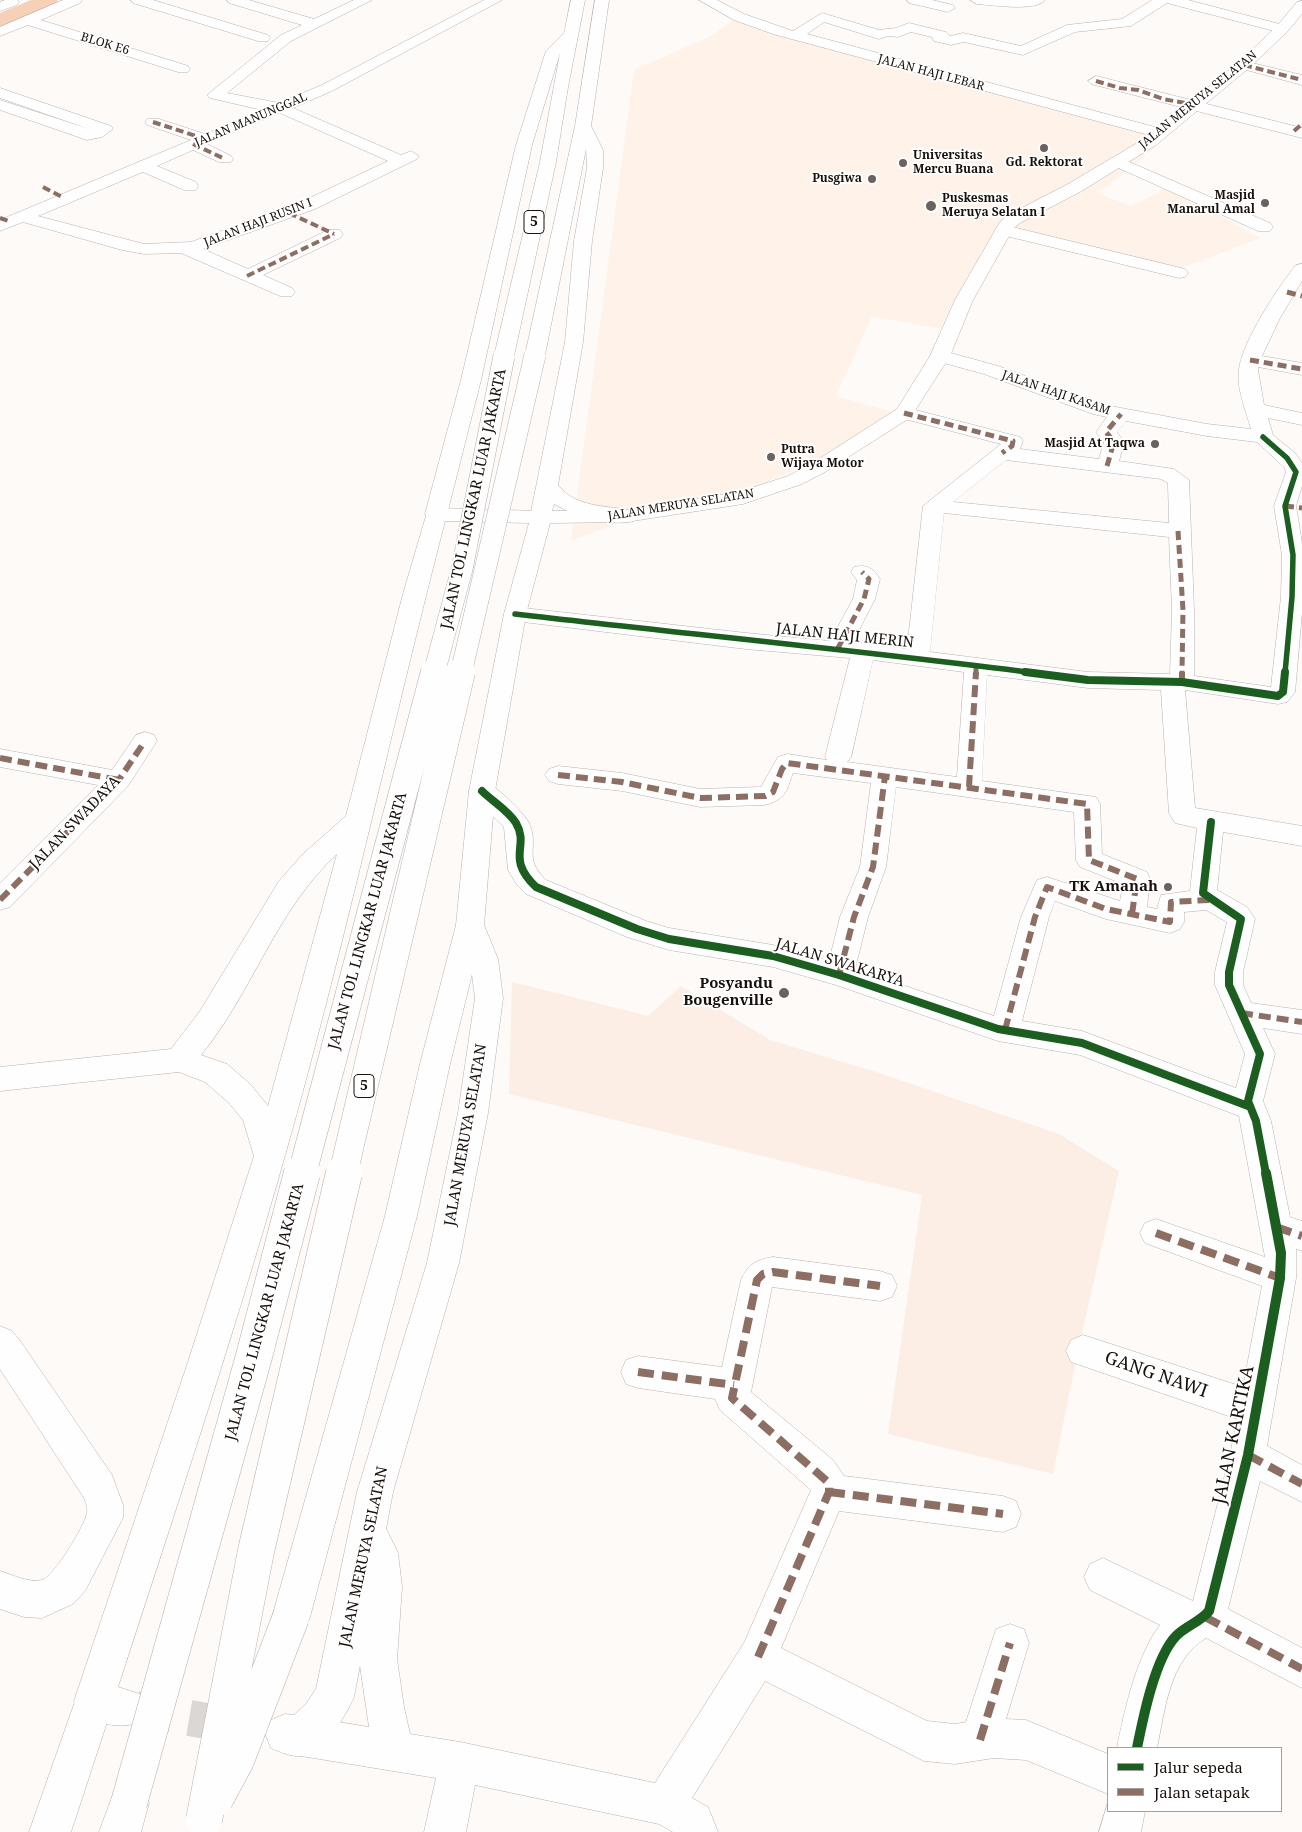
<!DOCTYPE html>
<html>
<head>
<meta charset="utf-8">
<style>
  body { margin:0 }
  #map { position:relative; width:1302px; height:1832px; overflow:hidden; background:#fdfaf8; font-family:"Noto Serif",serif }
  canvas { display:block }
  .legend { position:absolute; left:1107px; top:1747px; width:175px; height:65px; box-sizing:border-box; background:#fff; border:1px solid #a39f9d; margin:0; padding:6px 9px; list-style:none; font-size:15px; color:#19100b }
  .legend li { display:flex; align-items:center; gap:10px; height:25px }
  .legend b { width:25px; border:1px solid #a39f9d }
</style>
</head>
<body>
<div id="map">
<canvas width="1302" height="1832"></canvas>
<ul class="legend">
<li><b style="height:6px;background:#1b5e20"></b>Jalur sepeda</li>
<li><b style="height:6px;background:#8d6e63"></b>Jalan setapak</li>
</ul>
</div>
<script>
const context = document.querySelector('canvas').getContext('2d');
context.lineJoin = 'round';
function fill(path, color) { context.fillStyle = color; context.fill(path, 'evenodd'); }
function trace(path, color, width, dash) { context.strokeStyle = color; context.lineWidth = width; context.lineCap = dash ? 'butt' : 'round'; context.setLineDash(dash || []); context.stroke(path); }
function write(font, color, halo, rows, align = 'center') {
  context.font = font + ' "Noto Serif",serif'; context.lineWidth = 4; context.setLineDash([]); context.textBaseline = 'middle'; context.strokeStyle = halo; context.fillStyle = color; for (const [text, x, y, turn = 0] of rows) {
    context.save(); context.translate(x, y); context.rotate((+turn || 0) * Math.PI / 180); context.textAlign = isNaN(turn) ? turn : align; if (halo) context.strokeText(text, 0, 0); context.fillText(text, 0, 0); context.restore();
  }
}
fill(new Path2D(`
  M 735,19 L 1167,136 L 1123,174 L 1097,193 L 1131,206 L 1169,187 L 1260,238 L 1177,270 L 999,228 L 940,329 L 872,316 L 836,396 L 914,418 L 746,491 L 628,519 L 571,541 L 634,70 L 711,36 Z`), '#fef2e9');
fill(new Path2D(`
  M 512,982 L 648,1016 L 681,986 L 770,1040 L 876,1072 L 1059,1134 L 1119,1171 L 1079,1346 L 1053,1474 L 888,1434 L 922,1195 L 509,1094 Z`), '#fceee5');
fill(new Path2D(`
  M 31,0 L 58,0 L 55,4 L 0,26 L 0,13 Z`), '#f7d1b7');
trace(new Path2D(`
  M 136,1709 L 242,1727`), '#dbd7d4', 36, [36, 18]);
const minor = new Path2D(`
  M 5,0 L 18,0 L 19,2 L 17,5 L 0,11 L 0,2 Z
  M 63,0 L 82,0 L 80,3 L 41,20 L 188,66 L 190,69 L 188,72 L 178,72 L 28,25 L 0,36 L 0,27 Z
  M 131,0 L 153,0 L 268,35 L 270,38 L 268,41 L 258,41 L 133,3 Z
  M 227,0 L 249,0 L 314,19 L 354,0 L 372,0 L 291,41 L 227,93 L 279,103 L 322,85 L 484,0 L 502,0 L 332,91 L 293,108 L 401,155 L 411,151 L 419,156 L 417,159 L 315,209 L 203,249 L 248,269 L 328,230 L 340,230 L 343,234 L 340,238 L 263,275 L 292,288 L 295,292 L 292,296 L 280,296 L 181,253 L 144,254 L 122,250 L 23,222 L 0,231 L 0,220 L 191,140 L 147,125 L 145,122 L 147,119 L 159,119 L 205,134 L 262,110 L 210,98 L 207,95 L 281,35 L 302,25 L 229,3 ZM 280,113 L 388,161 L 303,201 L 191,242 L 144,244 L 38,216 L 143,172 L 184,190 L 196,190 L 198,186 L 196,182 L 157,166 L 193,150 L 219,162 L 231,162 L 233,159 L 231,156 L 207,144 Z
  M 699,0 L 717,0 L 744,14 L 793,31 L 822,13 L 879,30 L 896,28 L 909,23 L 946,32 L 950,36 L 963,33 L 1021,46 L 1067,25 L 1122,19 L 1152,0 L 1188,0 L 1287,26 L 1289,29 L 1282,33 L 1167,3 L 1131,26 L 1075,32 L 1023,55 L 964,42 L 951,45 L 934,41 L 932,37 L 911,32 L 898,37 L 888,36 L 879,39 L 824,22 L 807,34 L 1166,130 L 1168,133 L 1166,136 L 1160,138 L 773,34 L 734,20 Z
  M 907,0 L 932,0 L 953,5 L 955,8 L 948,12 L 909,3 Z
  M 970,0 L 1045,0 C 1035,12 993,5 977,4 Z
  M 1244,61 L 1302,75 L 1302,85 L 1239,68 L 1237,65 Z
  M 1096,76 L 1302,128 L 1302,138 L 1091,84 L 1088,81 Z
  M 0,88 L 111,126 L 113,129 L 102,137 L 87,140 L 0,110 L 0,100 L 92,130 L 0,98 Z
  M 1118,157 L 1270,223 L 1273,227 L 1270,231 L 1258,231 L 1112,165 L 1110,162 Z
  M 1004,225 L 1185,269 L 1188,273 L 1185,277 L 1179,278 L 998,234 L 995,230 L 998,226 Z
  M 1302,264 L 1302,281 L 1280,318 L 1262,356 L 1302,363 L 1302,375 L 1258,367 L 1258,370 L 1264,405 L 1302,413 L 1302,425 L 1268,418 L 1273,435 L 1295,453 L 1302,463 L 1302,486 L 1296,506 L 1302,543 L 1302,613 L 1295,692 L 1287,702 L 1278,704 L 1185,690 L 1195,808 L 1302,826 L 1302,846 L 1223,832 L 1217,890 L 1247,907 L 1255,919 L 1243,972 L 1243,985 L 1251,1003 L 1302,1010 L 1302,1034 L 1263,1028 L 1275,1054 L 1263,1101 L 1271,1121 L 1290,1217 L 1302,1221 L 1302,1251 L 1296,1249 L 1296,1278 L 1267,1446 L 1302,1465 L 1302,1502 L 1260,1481 L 1228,1609 L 1302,1648 L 1302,1688 L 1206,1638 C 1169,1660 1165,1710 1157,1748 L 1117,1748 C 1124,1711 1137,1655 1160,1625 L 1090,1590 L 1084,1577 L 1090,1564 L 1103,1558 L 1193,1601 L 1230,1455 L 1237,1419 L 1071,1362 L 1066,1351 L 1071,1340 L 1083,1335 L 1243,1387 L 1262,1286 L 1145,1243 L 1140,1233 L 1145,1223 L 1156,1219 L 1265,1257 L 1239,1116 L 1080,1055 L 998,1041 L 836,985 L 773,967 L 669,950 L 627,937 L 526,894 L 517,885 L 508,870 L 504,827 L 473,797 L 469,791 L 473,785 C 479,783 485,781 491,785 C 501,791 525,814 529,823 C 540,848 522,857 546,880 L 646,921 L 669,928 L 773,945 L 829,961 L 840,917 L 860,867 L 871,783 L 793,773 C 786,792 786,799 765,805 L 700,807 L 622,791 L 558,784 L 549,781 L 545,775 L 549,769 L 558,766 L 622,773 L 700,789 L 761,787 L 778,757 L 787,754 L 827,760 L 825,757 L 850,658 L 746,649 L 515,621 L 507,619 L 504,614 L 507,609 L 515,607 L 746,633 L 830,641 L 853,599 L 857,580 L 851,572 L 854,567 C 867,564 873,568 880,579 L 875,599 L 853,642 L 907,649 L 923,506 L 1001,444 L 897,417 L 894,413 L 897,409 L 904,407 L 1020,437 L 1023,441 L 1020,449 L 1099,459 L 1104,442 L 1096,432 L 1107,417 L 1093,414 L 984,374 L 933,360 L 930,356 L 933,352 L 940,350 L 998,366 L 1105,405 L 1207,424 L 1251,429 C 1246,411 1236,388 1239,369 C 1243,340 1277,289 1296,265 ZM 1126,421 L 1207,436 L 1257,442 L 1284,467 L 1286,472 L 1274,506 L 1282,555 L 1281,597 L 1271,687 L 1194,676 L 1194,610 L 1189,480 L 1174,469 L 1119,461 L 1124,442 L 1117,432 ZM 1006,460 L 1161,479 L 1168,483 L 1169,523 L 953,502 ZM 944,513 L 1169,537 L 1172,610 L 1170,674 L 1088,672 L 930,652 ZM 873,660 L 964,672 L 957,777 L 847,762 L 851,757 ZM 987,675 L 1088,688 L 1161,690 L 1169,813 L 1175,823 L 1197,828 L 1190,891 L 1161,895 L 1157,909 L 1147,907 L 1150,879 L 1147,872 L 1102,854 L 1100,804 L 1096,797 L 982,781 ZM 896,787 L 1074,812 L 1076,860 L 1080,867 L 1123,884 L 1120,901 L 1047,877 L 1037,880 L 1021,917 L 994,1016 L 855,969 L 868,917 L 886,867 ZM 1055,901 L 1106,919 L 1170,933 L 1180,929 L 1184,922 L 1184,912 L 1206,910 L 1227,922 L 1215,972 L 1215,985 L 1245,1054 L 1236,1088 L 1082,1031 L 1022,1021 L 1049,917 Z
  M 145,732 L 154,735 L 157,741 L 128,786 L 10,907 L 0,910 L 0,883 L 98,785 L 0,767 L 0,749 L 112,770 L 136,735 Z
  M 773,1257 L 880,1271 L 892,1275 L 897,1286 L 892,1297 L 880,1301 L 772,1287 L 751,1392 L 833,1460 L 844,1476 L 1003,1496 L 1016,1501 L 1021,1514 L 1016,1527 L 1003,1532 L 839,1511 L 781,1648 L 927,1721 L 955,1724 L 966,1722 L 996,1629 L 1010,1624 L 1024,1629 L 1029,1643 L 1006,1719 L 1026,1720 L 1108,1754 L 1108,1794 L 1026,1760 L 994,1758 L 955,1764 L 924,1761 L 765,1681 L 692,1798 L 708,1807 L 718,1832 L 673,1832 L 659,1824 L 475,1785 L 466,1832 L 424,1832 L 436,1778 L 301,1756 L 287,1750 L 281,1736 L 287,1722 L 301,1716 L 369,1727 L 359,1659 L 364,1587 L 362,1557 L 350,1531 L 355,1518 L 368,1513 L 381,1518 L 398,1553 L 402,1587 L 397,1659 L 404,1707 L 410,1734 L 460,1742 L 655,1783 L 744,1643 L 811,1490 L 720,1410 L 715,1399 L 638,1388 L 626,1384 L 621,1372 L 626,1360 L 638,1356 L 722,1367 L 741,1280 C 748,1264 756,1260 773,1257 Z
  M 0,1326 L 12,1331 L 21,1342 L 112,1475 L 123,1505 L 123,1518 L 85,1591 L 73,1604 L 42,1618 L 24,1617 L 0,1609 L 0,1571 C 13,1575 28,1583 42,1580 C 54,1577 85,1525 87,1513 C 88,1508 86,1503 84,1498 L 0,1369 Z
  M 1108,1802 L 1108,1811 L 1145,1811 L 1141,1832 L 1099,1832 Z`);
const major = new Path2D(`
  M 1302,1 L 1302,14 L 1287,32 L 1249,68 L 1156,145 L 1080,192 L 1020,223 L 1013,229 L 973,300 L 950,356 L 911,417 L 825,472 L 802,484 L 743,504 L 626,522 L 550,523 L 526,614 L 495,791 L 484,925 L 498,959 L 503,998 L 488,1113 L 459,1263 L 393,1492 L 354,1697 C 345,1717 324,1753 301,1756 C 291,1757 280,1752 271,1748 L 265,1734 L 271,1720 L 285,1714 L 294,1715 L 306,1704 L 316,1689 L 357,1492 L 427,1263 L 458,1113 L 475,998 L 470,959 L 456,925 L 469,791 L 504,614 L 529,523 L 445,521 C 397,706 357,891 307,1076 C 252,1281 184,1484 118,1687 L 140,1694 L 146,1708 L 140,1722 C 119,1730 100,1723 80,1715 L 74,1701 L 188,1362 L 254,1156 L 243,1120 L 229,1103 L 205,1082 L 179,1072 L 0,1091 L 0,1067 L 171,1049 L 200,1011 L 279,881 L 304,853 L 346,816 L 403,594 L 428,509 L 436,508 L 541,511 L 626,510 L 739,492 L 788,476 L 811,464 L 897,409 L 930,356 L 955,300 L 1000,222 L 1008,215 L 1068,184 L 1144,139 L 1239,62 L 1277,26 L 1297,2 ZM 337,854 L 268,1106 L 251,1085 L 227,1064 L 201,1055 C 253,992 275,911 337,854 Z`);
const highway = new Path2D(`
  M 571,0 L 585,0 L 568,87 L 556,162 L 514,356 L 511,360 L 497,360 L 494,356 L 540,162 L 560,53 L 532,145 L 481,380 L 447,514 L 444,519 L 436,520 L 428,519 L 425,514 L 461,380 L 516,145 L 546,51 L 564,33 Z
  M 595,0 L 609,0 L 591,126 L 603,150 L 603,168 L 592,241 L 583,342 L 558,485 C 577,509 607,505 634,511 L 637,516 L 634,521 C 609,527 575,516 554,504 L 549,522 L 541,523 L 533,522 L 530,517 L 565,342 L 574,241 L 587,168 L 586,149 L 545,355 L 542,359 L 528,359 L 525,355 L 575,126 Z
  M 470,914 L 480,917 L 484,925 L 450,1064 L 417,1216 L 310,1617 L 304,1630 L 291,1636 L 278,1630 L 272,1617 L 385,1216 L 420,1064 L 456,925 L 460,917 Z
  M 94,1681 L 108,1687 L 114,1701 L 71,1832 L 29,1832 L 80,1687 Z
  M 129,1783 L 143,1789 L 149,1803 L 141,1832 L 99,1832 L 115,1789 Z`);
trace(minor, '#b7b1ad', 1);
trace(major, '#b7b1ad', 1);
trace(highway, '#b7b1ad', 1);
fill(minor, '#fffefe');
fill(major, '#fffefe');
fill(highway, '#fffefe');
const highwayBridgeFar2 = new Path2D(`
  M 434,673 L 462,569 L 504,356
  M 461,673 L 535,355`);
const highwayBridgeFar1 = new Path2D(`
  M 302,1174 L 435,672
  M 343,1174 L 461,672`);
const highwayBridge = new Path2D(`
  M 215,1799 L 236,1760 L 291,1617
  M 129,1803 L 253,1360 L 302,1173
  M 204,1820 L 256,1551 L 344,1173`);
trace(highwayBridgeFar2, '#b7b1ad', 22, []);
trace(highwayBridgeFar1, '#b7b1ad', 29, []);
trace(highwayBridge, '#b7b1ad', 37, []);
trace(highwayBridgeFar2, '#fffefe', 21);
trace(highwayBridgeFar1, '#fffefe', 28);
trace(highwayBridge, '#fffefe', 36);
trace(new Path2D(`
  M 1244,65 L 1302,80
  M 1096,81 L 1120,88 L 1138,90 L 1163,99 L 1196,105
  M 153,122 L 205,139
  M 1294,131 L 1302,124
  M 193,144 L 225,159
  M 43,187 L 64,198
  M 289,213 L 334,234
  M 0,218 L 11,222
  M 247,276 L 334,234`), '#8d6e63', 4, [8, 4]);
trace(new Path2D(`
  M 1287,292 L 1302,296
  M 1250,360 L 1302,369
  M 904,413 L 1013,441 L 1012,446 L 1002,453
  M 1107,466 L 1114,442 L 1106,432 L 1121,414
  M 1285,506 L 1302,508
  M 1178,531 L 1183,610 L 1182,673
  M 838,648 L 864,599 L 869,579 L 862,572
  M 976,673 L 976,666`), '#8d6e63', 5, [9, 5]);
trace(new Path2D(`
  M 1182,682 L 1182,672
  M 0,758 L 119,780
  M 558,775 L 622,782 L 700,798 L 765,796 L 773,792 L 782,769 L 787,763 L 1087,804 L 1089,860 L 1137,879 L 1132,914
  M 969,787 L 976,672
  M 0,900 L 118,781 L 145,741
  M 839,975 L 854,917 L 873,867 L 885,776
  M 1241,1013 L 1302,1022
  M 1005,1030 L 1035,917 L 1047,887 L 1106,909 L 1170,922 L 1171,902 L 1209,900`), '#8d6e63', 6, [12, 6]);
trace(new Path2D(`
  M 1276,1227 L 1302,1236
  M 1156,1233 L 1280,1278
  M 638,1372 L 734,1385
  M 1248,1455 L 1302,1484
  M 829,1492 L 1003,1514
  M 1205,1617 L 1302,1669
  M 758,1657 L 829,1492 L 829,1483 L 732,1398 L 757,1280 L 763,1274 L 773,1272 L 880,1286
  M 980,1740 L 1010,1643`), '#8d6e63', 8, [16, 8]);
trace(new Path2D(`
  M 1263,437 L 1287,458 L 1296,472 L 1285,506 L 1293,555 L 1292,597 L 1285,673
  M 515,614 C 688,634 862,651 1035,673`), '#1b5e20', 5.5);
trace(new Path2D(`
  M 1025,672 L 1088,680 L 1182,682 L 1278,696 L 1283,692 L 1285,672
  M 482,791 C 492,801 509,811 516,823 C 530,847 505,857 536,887 L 637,929 L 669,939 L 773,956 L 839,975 L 998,1029 L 1082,1043 L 1248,1106
  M 1211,822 L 1203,893 L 1241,919 L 1229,972 L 1229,985 L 1260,1054 L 1248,1101 L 1256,1121 L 1266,1174`), '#1b5e20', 8);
trace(new Path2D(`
  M 1137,1748 C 1143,1718 1155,1658 1176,1636 C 1186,1626 1200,1622 1209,1611 L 1248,1455 L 1280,1278 L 1281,1253 L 1266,1173`), '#1b5e20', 10);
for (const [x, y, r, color] of [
  [1044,148,5,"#69625e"],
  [903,163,5,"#69625e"],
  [872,179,5,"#69625e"],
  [1265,203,5,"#69625e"],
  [931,206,6,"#69625e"],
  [1155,444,5,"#69625e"],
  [771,457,5,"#69625e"],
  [1168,887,5,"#69625e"],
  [784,993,6,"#69625e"]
]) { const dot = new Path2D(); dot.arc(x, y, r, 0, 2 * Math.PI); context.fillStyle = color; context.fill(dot); trace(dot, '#fff', 2); }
write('12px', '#19100b', '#fff', [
  ["BLOK E6",105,44,17],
  ["JALAN HAJI LEBAR",931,73,15],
  ["JALAN MERUYA SELATAN",1198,100,-39],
  ["JALAN MANUNGGAL",251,120,-23],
  ["JALAN HAJI RUSIN I",258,223,-21],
  ["JALAN HAJI KASAM",1056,393,19],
  ["JALAN MERUYA SELATAN",681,505,-9]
]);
write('bold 12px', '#19100b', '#fff', [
  ["Universitas",913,156],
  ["Mercu Buana",913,170],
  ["Gd. Rektorat",1044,163,"center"],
  ["Pusgiwa",862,179,"right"],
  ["Masjid",1255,196,"right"],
  ["Manarul Amal",1255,210,"right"],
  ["Puskesmas",942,199],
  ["Meruya Selatan I",942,213],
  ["Masjid At Taqwa",1145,444,"right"],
  ["Putra",781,450],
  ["Wijaya Motor",781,464]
], 'left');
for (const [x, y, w] of [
  [534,222,20],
  [364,1086,20]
]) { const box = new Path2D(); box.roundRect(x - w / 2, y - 11.5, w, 23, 4); context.fillStyle = '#fff'; context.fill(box); trace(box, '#19100b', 1); }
write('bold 14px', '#19100b', null, [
  ["5",534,222],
  ["5",364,1086]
]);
write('15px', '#19100b', '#fff', [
  ["JALAN TOL LINGKAR LUAR JAKARTA",474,499,-78],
  ["JALAN HAJI MERIN",845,636,6],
  ["JALAN SWADAYA",75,823,-46],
  ["JALAN TOL LINGKAR LUAR JAKARTA",368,921,-75],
  ["JALAN SWAKARYA",840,963,17],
  ["JALAN MERUYA SELATAN",466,1135,-80],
  ["JALAN TOL LINGKAR LUAR JAKARTA",265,1312,-75],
  ["JALAN MERUYA SELATAN",364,1557,-78]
]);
write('bold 15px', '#19100b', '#fff', [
  ["TK Amanah",1158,887],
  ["Posyandu",773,984],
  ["Bougenville",773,1001]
], 'right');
write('18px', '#19100b', '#fff', [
  ["GANG NAWI",1156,1375,19],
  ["JALAN KARTIKA",1234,1435,-78]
]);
</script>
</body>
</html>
